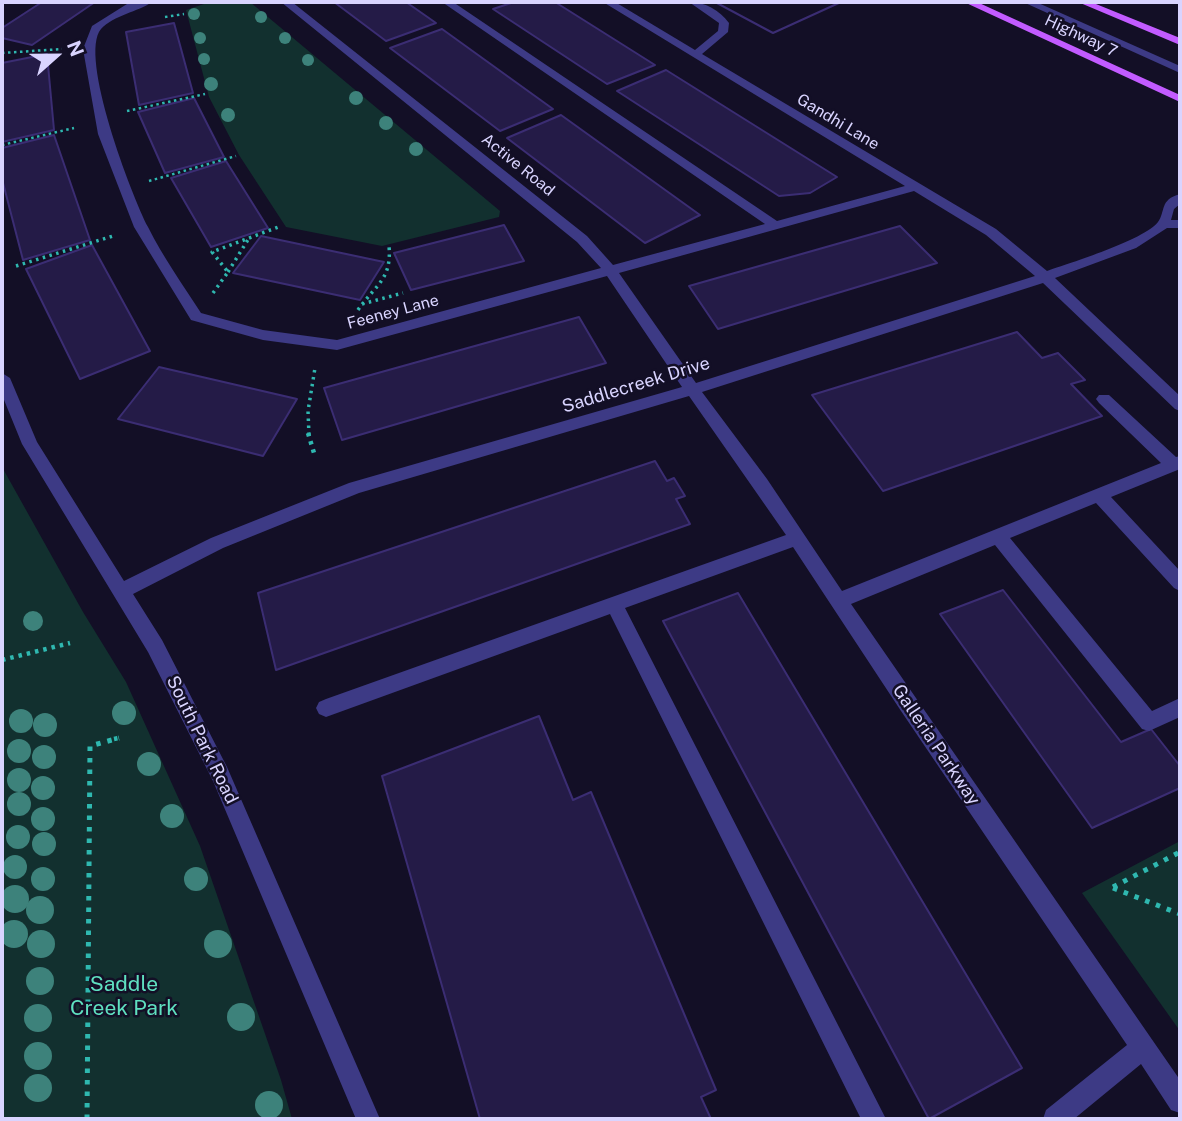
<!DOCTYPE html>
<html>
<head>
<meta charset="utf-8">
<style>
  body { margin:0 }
  #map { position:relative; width:1182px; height:1121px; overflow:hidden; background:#130f26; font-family:"Public Sans",sans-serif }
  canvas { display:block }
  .frame { position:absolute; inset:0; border:4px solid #d9d4ff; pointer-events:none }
  .north { position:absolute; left:21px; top:21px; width:70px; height:70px; -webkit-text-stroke:5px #130f26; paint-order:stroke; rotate:69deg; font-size:19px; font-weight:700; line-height:28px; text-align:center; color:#d9d4ff }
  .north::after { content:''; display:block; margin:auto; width:24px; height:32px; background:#d9d4ff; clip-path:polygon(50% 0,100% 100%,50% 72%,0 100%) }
</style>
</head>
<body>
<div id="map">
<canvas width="1182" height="1121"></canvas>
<div class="frame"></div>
<div class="north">N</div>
</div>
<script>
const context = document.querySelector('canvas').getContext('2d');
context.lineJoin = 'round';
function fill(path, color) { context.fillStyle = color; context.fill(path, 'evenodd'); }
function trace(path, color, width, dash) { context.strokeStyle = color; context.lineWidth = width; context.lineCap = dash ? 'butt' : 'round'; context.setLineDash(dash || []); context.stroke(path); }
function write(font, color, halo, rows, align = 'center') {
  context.font = font + ' "Public Sans",sans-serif'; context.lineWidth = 5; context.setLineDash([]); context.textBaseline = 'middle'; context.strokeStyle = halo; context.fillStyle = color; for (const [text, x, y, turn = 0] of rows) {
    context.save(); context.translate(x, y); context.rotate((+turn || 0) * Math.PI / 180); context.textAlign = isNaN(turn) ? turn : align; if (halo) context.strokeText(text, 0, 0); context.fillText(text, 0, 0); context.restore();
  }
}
fill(new Path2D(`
  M 210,2 L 250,2 L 500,211 L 499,217 L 382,246 L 286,227 L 239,155 L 209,97 L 186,10 Z
  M 2,467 L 83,612 L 126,682 L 200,846 L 281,1080 L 292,1119 L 2,1119 Z
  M 1180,841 L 1180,1031 L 1082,893 Z`), '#12302f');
const building = new Path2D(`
  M 42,2 L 95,2 L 32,45 L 2,38 L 2,28 Z
  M 334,2 L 406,2 L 436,23 L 386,41 Z
  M 514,2 L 555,2 L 655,65 L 607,84 L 493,9 Z
  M 715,2 L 841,2 L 773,33 Z
  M 715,2 L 841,2 L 773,33 Z
  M 174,23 L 193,93 L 139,105 L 126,32 Z
  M 442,29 L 553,109 L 500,131 L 390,48 Z
  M 47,54 L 54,130 L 2,142 L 2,63 Z
  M 666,70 L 837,177 L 810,193 L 779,196 L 617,91 Z
  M 194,98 L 224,157 L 165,173 L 138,112 Z
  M 561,115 L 700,215 L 645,243 L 507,138 Z
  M 54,135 L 90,240 L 23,260 L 2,179 L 2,148 Z
  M 226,161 L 268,228 L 211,247 L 171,178 Z
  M 504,225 L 524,261 L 411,290 L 394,253 Z
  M 900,226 L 937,263 L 718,329 L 689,286 Z
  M 261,236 L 384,262 L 360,300 L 233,273 Z
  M 92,245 L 150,351 L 80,379 L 26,269 Z
  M 579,317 L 606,363 L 342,440 L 324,388 Z
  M 1017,332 L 1042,358 L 1058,353 L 1085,380 L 1071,384 L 1102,416 L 883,491 L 812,395 Z
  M 159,367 L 297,399 L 263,456 L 118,419 Z
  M 655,461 L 667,481 L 674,478 L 685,496 L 676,499 L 690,524 L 276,670 L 258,593 Z
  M 1003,590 L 1121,742 L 1151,729 L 1180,766 L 1180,788 L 1092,828 L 940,614 Z
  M 738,593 L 1022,1068 L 929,1119 L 663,621 Z
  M 539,716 L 573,800 L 591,792 L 716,1090 L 701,1097 L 711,1119 L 480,1119 L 382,776 Z`);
fill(building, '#241b47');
trace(building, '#3b2d73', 2);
trace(new Path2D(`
  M 165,17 L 184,14
  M 2,53 L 62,49
  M 127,111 L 205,94
  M 2,145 L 74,128
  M 149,181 L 236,156`), '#2fb8b0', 2.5, [2.5, 3.5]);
trace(new Path2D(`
  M 16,266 L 113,236
  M 228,272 L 249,238
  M 213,293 L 228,272 L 212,252 L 281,226
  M 362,304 L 403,293
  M 358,310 C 375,285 392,280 389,246
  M 309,435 L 308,411 L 315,368`), '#2fb8b0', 3.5, [2.5, 4.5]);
trace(new Path2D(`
  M 308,433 L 314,453
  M 2,660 L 70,643
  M 114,739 L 119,738`), '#2fb8b0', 4.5, [3.5, 5]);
trace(new Path2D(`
  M 1113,887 L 1180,852
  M 1113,888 L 1180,914
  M 87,1119 L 90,746 L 119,738`), '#2fb8b0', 5, [4.5, 7]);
fill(new Path2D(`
  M 136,2 L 152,2 C 138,12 114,15 101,29 C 78,56 132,196 148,227 C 163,257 183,285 201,313 L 263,330 L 337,340 L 601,268 L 577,242 L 281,2 L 292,2 L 587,236 L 613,265 L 765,224 L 442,2 L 453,2 L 777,221 L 905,186 L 603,2 L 615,2 L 695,50 L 718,31 L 719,23 L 689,2 C 706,2 719,10 729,23 L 728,32 L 702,54 L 996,229 L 1047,271 C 1070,263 1144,240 1158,222 C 1166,211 1159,200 1180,194 L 1180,204 L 1174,209 L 1171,220 L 1180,220 L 1180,228 L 1167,228 L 1136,248 L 1055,278 L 1180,396 L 1180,411 L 1175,409 L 1043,283 L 702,392 L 767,479 L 842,591 L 1161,463 L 1099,403 L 1096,399 L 1099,395 L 1109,395 L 1176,457 L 1180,456 L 1180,469 L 1111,497 L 1180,571 L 1180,591 L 1174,588 L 1096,503 L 1010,538 L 1152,711 L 1180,698 L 1180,717 L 1149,731 L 1142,729 L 995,545 L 851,604 L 1180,1080 L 1180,1113 L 1171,1110 L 1141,1064 L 1074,1119 L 1043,1119 L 1046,1110 L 1127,1045 L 901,711 L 793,547 L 625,608 L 886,1119 L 861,1119 L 610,614 L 326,717 L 319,714 L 316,708 L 319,702 L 326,699 L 786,535 L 689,396 L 359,493 L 223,548 L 133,594 L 162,640 L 227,767 L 380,1119 L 356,1119 L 213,781 L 148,652 L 22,444 L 2,395 L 2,373 L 10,378 L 37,442 L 124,581 L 211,538 L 349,483 L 682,387 L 607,276 L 337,350 L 263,340 L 191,320 L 134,227 L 98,134 L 83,49 L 92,26 L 127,4 ZM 914,191 L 986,235 L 1035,276 L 696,383 L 619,273 Z
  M 1023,2 L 1036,2 L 1180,66 L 1180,73 Z`), '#3d3a85');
fill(new Path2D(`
  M 964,2 L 977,2 L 1180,95 L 1180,102 Z
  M 1078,2 L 1091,2 L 1180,38 L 1180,45 Z`), '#c25bff');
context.fillStyle = '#3d827b';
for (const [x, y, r] of [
  [194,14,6],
  [261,17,6],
  [200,38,6],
  [285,38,6],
  [204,59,6],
  [308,60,6],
  [211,84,7],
  [356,98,7],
  [228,115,7],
  [386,123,7],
  [416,149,7],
  [33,621,10],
  [124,713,12],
  [21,721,12],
  [45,725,12],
  [19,751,12],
  [44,757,12],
  [149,764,12],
  [19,780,12],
  [43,788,12],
  [19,804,12],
  [172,816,12],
  [43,819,12],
  [18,837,12],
  [44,844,12],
  [15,867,12],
  [43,879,12],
  [196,879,12],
  [15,899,14],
  [40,910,14],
  [14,934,14],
  [41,944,14],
  [218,944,14],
  [40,981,14],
  [241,1017,14],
  [38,1018,14],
  [38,1056,14],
  [38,1088,14],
  [269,1105,14]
]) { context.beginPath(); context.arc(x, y, r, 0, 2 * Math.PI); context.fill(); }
write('16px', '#d9d4ff', '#130f26', [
  ["Highway 7",1081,36,25],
  ["Gandhi Lane",838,122,31],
  ["Active Road",518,165,39],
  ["Feeney Lane",393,312,-15]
]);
write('18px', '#d9d4ff', '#130f26', [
  ["Saddlecreek Drive",636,385,-17],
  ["South Park Road",202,740,64],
  ["Galleria Parkway",936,745,56]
]);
write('21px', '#5fe0c0', '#130f26', [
  ["Saddle",124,985],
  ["Creek Park",124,1009]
]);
</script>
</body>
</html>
